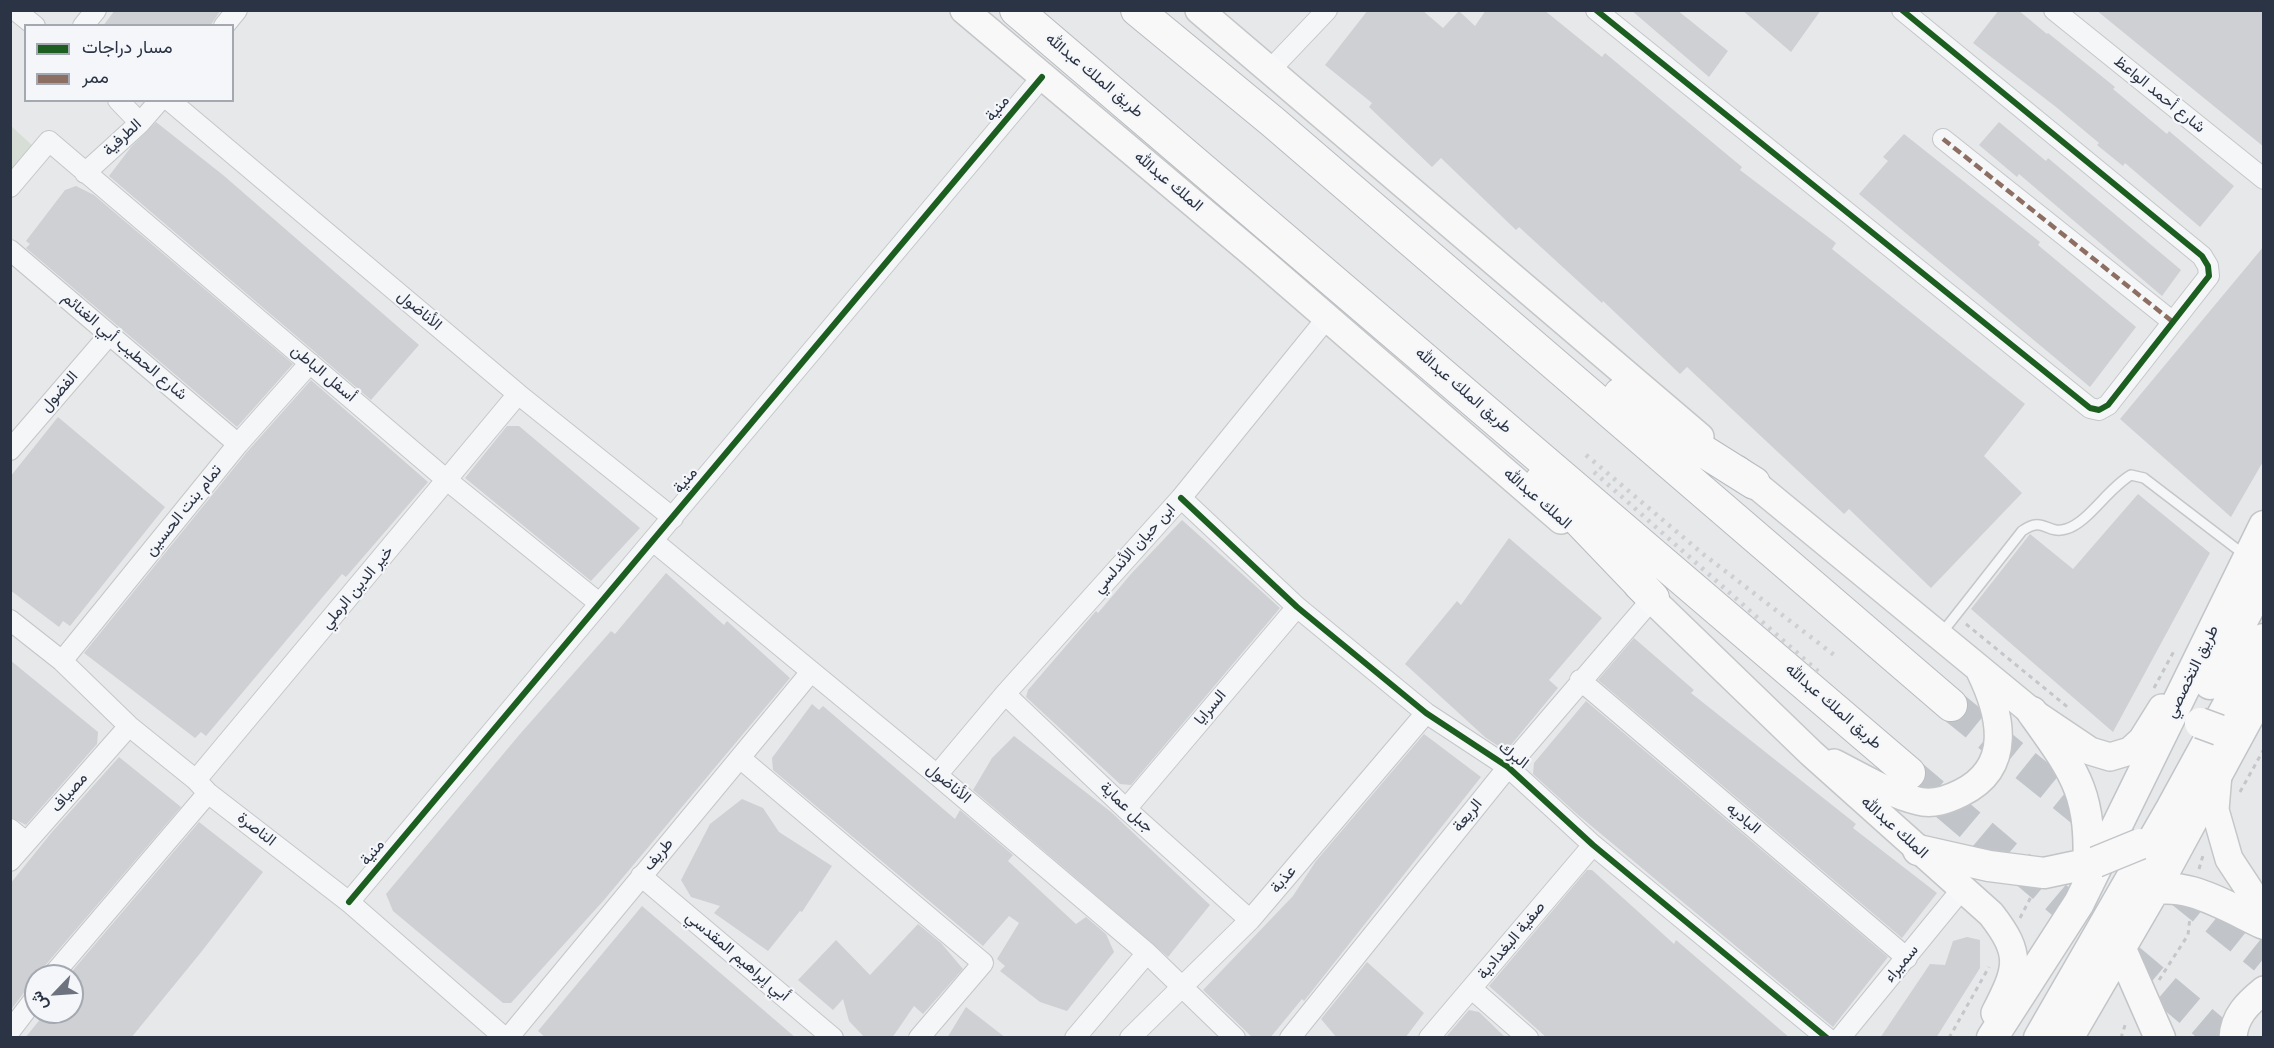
<!DOCTYPE html>
<html>
<head>
<meta charset="utf-8">
<style>
  body { margin:0 }
  #map { position:relative; width:2274px; height:1048px; overflow:hidden; background:#e6e8ea; font-family:"Nunito Sans",Vazirmatn,sans-serif }
  canvas { display:block }
  .frame { position:absolute; inset:0; border:12px solid #2b3445; pointer-events:none }
  .legend { position:absolute; left:24px; top:24px; width:210px; height:78px; box-sizing:border-box; background:#f4f6f9; border:2px solid #a4a8b1; margin:0; padding:8px 10px; list-style:none; font-size:18px; color:#2b3445 }
  .legend li { display:flex; align-items:center; gap:12px; height:30px }
  .legend b { width:30px; border:2px solid #a4a8b1 }
  .north { position:absolute; left:24px; top:964px; width:60px; height:60px; box-sizing:border-box; background:#f4f6f9; border:2px solid #a4a8b1; border-radius:50%; rotate:245deg; font-size:16px; font-weight:700; line-height:24px; text-align:center; color:#2b3445 }
  .north::after { content:''; display:block; margin:auto; width:21px; height:27px; background:#6c737f; clip-path:polygon(50% 0,100% 100%,50% 72%,0 100%) }
</style>
</head>
<body>
<div id="map">
<canvas width="2274" height="1048"></canvas>
<div class="frame"></div>
<ul class="legend">
<li><b style="height:8px;background:#1b5e20"></b>مسار دراجات</li>
<li><b style="height:8px;background:#8d6e63"></b>ممر</li>
</ul>
<div class="north">ش</div>
</div>
<script>
const context = document.querySelector('canvas').getContext('2d');
context.lineJoin = 'round';
function fill(path, color) { context.fillStyle = color; context.fill(path, 'evenodd'); }
function trace(path, color, width, dash) { context.strokeStyle = color; context.lineWidth = width; context.lineCap = dash ? 'butt' : 'round'; context.setLineDash(dash || []); context.stroke(path); }
function write(font, color, halo, rows, align = 'center') {
  context.font = font + ' "Nunito Sans",Vazirmatn,sans-serif'; context.lineWidth = 4.5; context.setLineDash([]); context.textBaseline = 'middle'; context.strokeStyle = halo; context.fillStyle = color; for (const [text, x, y, turn = 0] of rows) {
    context.save(); context.translate(x, y); context.rotate((+turn || 0) * Math.PI / 180); context.textAlign = isNaN(turn) ? turn : align; if (halo) context.strokeText(text, 0, 0); context.fillText(text, 0, 0); context.restore();
  }
}
fill(new Path2D(`
  M 11,126 L 33,146 L 11,173 Z`), '#d6ded6');
fill(new Path2D(`
  M 115,10 L 221,10 L 210,26 L 103,26 Z
  M 1368,10 L 1422,10 L 1443,28 L 1459,11 L 1475,26 L 1486,10 L 1544,10 L 1602,57 L 1605,53 L 1742,167 L 1740,170 L 1836,243 L 1832,249 L 2025,404 L 1984,456 L 2022,493 L 1931,588 L 1849,509 L 1844,514 L 1687,367 L 1680,374 L 1603,301 L 1602,303 L 1519,227 L 1516,230 L 1441,158 L 1432,167 L 1369,107 L 1372,103 L 1325,65 Z
  M 1631,10 L 1677,10 L 1728,51 L 1709,77 Z
  M 1742,10 L 1821,10 L 1791,52 Z
  M 1999,10 L 2018,10 L 2047,34 L 2048,33 L 2115,87 L 2113,89 L 2167,134 L 2169,131 L 2234,186 L 2200,227 L 2125,163 L 2123,166 L 2097,145 L 2099,143 L 2056,107 L 1973,43 Z
  M 2096,10 L 2264,10 L 2264,147 Z
  M 156,122 L 223,175 L 419,345 L 371,400 L 109,176 L 131,147 Z
  M 1999,122 L 2046,161 L 2048,158 L 2181,270 L 2162,296 L 2019,174 L 2017,177 L 1979,145 Z
  M 1904,134 L 2040,242 L 2038,245 L 2136,327 L 2090,387 L 1859,194 L 1888,161 L 1883,157 Z
  M 76,186 L 94,195 L 293,364 L 237,427 L 26,248 L 30,244 L 26,241 L 65,190 Z
  M 2264,246 L 2264,460 L 2231,517 L 2120,419 Z
  M 311,380 L 428,482 L 346,577 L 342,574 L 206,736 L 201,732 L 195,738 L 84,653 L 247,452 Z
  M 58,417 L 165,507 L 70,626 L 63,621 L 59,627 L 10,590 L 10,477 Z
  M 507,426 L 519,426 L 640,528 L 591,581 L 465,478 Z
  M 2138,494 L 2210,553 L 2113,732 L 1971,609 L 2030,534 L 2073,569 Z
  M 1182,520 L 1280,608 L 1131,785 L 1120,784 L 1026,697 L 1028,690 L 1096,611 L 1098,613 L 1131,574 Z
  M 1509,538 L 1602,618 L 1549,680 L 1558,688 L 1506,751 L 1486,738 L 1405,664 L 1457,601 L 1461,605 Z
  M 666,573 L 724,625 L 727,621 L 790,678 L 604,900 L 511,1003 L 503,1003 L 393,911 L 386,894 L 520,734 L 611,631 L 615,634 Z
  M 1634,638 L 1694,690 L 1691,693 L 1856,824 L 1853,828 L 1937,893 L 1902,938 L 1598,680 Z
  M 10,660 L 98,732 L 97,744 L 26,825 L 10,817 Z
  M 1586,701 L 1888,957 L 1833,1027 L 1577,814 L 1533,774 L 1534,763 Z
  M 812,704 L 819,710 L 823,706 L 955,819 L 960,810 L 1013,855 L 1008,861 L 1076,924 L 1086,917 L 1106,934 L 1114,952 L 1067,1011 L 1040,1002 L 1000,971 L 1005,966 L 997,959 L 1019,923 L 1009,916 L 983,946 L 773,770 L 772,758 Z
  M 1424,734 L 1481,777 L 1304,1001 L 1302,999 L 1270,1038 L 1253,1038 L 1203,990 L 1293,896 L 1316,861 Z
  M 1014,736 L 1111,812 L 1210,905 L 1168,957 L 973,790 L 992,758 Z
  M 119,757 L 181,807 L 43,968 L 40,976 L 36,976 L 36,983 L 26,990 L 10,1011 L 10,884 L 52,832 Z
  M 742,799 L 763,808 L 779,832 L 832,866 L 802,912 L 800,911 L 768,951 L 714,913 L 720,906 L 691,897 L 681,880 L 710,824 Z
  M 199,822 L 263,872 L 202,951 L 131,1038 L 25,1038 L 46,1012 L 72,1012 L 72,976 L 68,976 Z
  M 1587,870 L 1592,870 L 1674,944 L 1676,940 L 1790,1038 L 1547,1038 L 1489,986 Z
  M 642,906 L 746,995 L 796,1038 L 546,1038 L 538,1031 Z
  M 918,924 L 941,943 L 963,969 L 923,1014 L 914,1006 L 892,1038 L 865,1038 L 849,1021 L 843,999 L 833,1010 L 798,980 L 836,940 L 870,975 Z
  M 1967,937 L 1980,940 L 1980,968 L 1936,1038 L 1880,1038 L 1930,964 L 1945,965 L 1953,941 Z
  M 1367,962 L 1424,1013 L 1405,1038 L 1337,1038 L 1321,1019 Z
  M 966,1007 L 1006,1038 L 947,1038 Z
  M 1469,1010 L 1479,1012 L 1506,1038 L 1445,1038 Z`), '#ced0d3');
trace(new Path2D(`
  M 1951,705 L 2099,825
  M 1909,773 L 2222,1038
  M 2178,889 L 2264,958`), '#c1c4c9', 32, [32, 16]);
const service = new Path2D(`
  M 1941,634 L 2022,531 C 2044,515 2046,535 2066,529 C 2088,523 2108,488 2131,475 L 2144,478 L 2246,556`);
const minor = new Path2D(`
  M 15,10 L 35,26
  M 1596,10 L 2090,408 L 2099,410 L 2108,405 L 2209,276 L 2208,266 L 2202,256 L 1902,10
  M 2054,10 L 2264,179
  M 83,26 L 96,10
  M 224,26 L 237,10
  M 1270,70 L 1327,10
  M 118,100 L 140,123
  M 169,100 L 518,394 L 673,518
  M 1943,139 L 2173,322
  M 85,173 L 140,123 L 160,100
  M 10,187 L 49,141 L 448,481 L 599,603
  M 10,250 L 238,444
  M 10,450 L 109,335
  M 1181,498 L 1297,607 L 1426,713 L 1508,767 L 1593,845 L 1827,1038
  M 653,541 L 937,775 L 1147,953 L 1235,1038
  M 10,620 L 62,661 L 129,726 L 196,780 L 208,793 L 349,902 L 505,1038
  M 62,661 L 238,444 L 310,363
  M 1580,680 L 1907,958
  M 1005,694 L 1126,809 L 1250,920
  M 740,758 L 983,963 L 919,1038
  M 937,775 L 1005,694 L 1181,498 L 1327,318
  M 196,780 L 518,394
  M 1126,809 L 1297,607
  M 10,829 L 26,842
  M 10,861 L 129,726
  M 641,876 L 833,1038
  M 349,902 L 1042,77
  M 52,976 L 208,793
  M 1472,989 L 1528,1038
  M 10,1031 L 36,997
  M 508,1038 L 810,673
  M 1075,1038 L 1147,953
  M 1130,1038 L 1250,920 L 1426,713
  M 1290,1038 L 1508,767 L 1653,598
  M 1429,1038 L 1593,845
  M 1840,1038 L 1962,889`);
const secondary = new Path2D(`
  M 964,10 L 1257,257 L 1561,520
  M 1199,10 L 1700,437
  M 1738,470 L 2032,712 L 2090,751 L 2110,757 L 2130,751 L 2142,740 L 2162,708
  M 1638,586 L 1811,753 L 1991,914 C 2023,955 2018,968 1995,1013
  M 1834,763 C 1860,776 1889,794 1918,801 C 1933,805 1947,800 1961,793 C 2014,767 2001,714 1980,671
  M 2218,774 L 2215,810 L 2229,859 L 2264,912
  M 2233,1038 C 2234,1016 2248,1003 2264,990`);
const primary = new Path2D(`
  M 2210,684 L 2264,579
  M 2032,712 C 2077,775 2092,793 2088,874
  M 1918,850 L 1989,866 L 2044,873 L 2096,862
  M 2140,893 C 2183,877 2225,906 2264,924
  M 2119,934 L 2120,947 L 2160,1038
  M 1992,1038 L 2079,903 L 2264,526
  M 2039,1038 L 2171,809 L 2264,639
  M 2068,1038 L 2156,887 L 2264,688`);
const trunk = new Path2D(`
  M 1016,10 L 1909,773
  M 1137,10 L 1273,122 L 1951,705
  M 1620,394 L 1641,412 L 1754,483
  M 1541,481 L 1653,598`);
trace(service, '#c4c6c8', 12);
trace(minor, '#c4c6c8', 22);
trace(secondary, '#c4c6c8', 30);
trace(primary, '#c2c5c8', 33);
trace(trunk, '#b8bbbf', 34);
trace(new Path2D(`
  M 1966,624 L 2070,709
  M 2154,688 L 2174,651
  M 2240,792 L 2264,749
  M 2199,869 L 2204,852
  M 2020,918 L 2032,895
  M 2159,980 L 2188,935 L 2190,917
  M 1949,1038 L 1989,967
  M 2121,1038 L 2126,1022`), '#c5c6ca', 3, [4.5, 4.5]);
trace(service, '#f5f6f7', 9);
trace(minor, '#f5f6f7', 20);
trace(secondary, '#f8f8f8', 27);
trace(primary, '#f8f8f8', 30);
trace(trunk, '#f8f8f8', 32);
trace(new Path2D(`
  M 1586,455 L 1703,554 L 1838,658
  M 1594,472 L 1822,675`), '#cecfd2', 4.5, [3, 6]);
const primaryBridge = new Path2D(`
  M 2200,723 L 2219,730
  M 2096,862 L 2140,844`);
trace(primaryBridge, '#c2c5c8', 33, []);
trace(primaryBridge, '#f8f8f8', 30);
trace(new Path2D(`
  M 1943,139 L 2173,322`), '#8d6e63', 4.5, [9, 4.5]);
trace(new Path2D(`
  M 1596,10 L 2090,408 L 2099,410 L 2108,405 L 2209,276 L 2208,266 L 2202,256 L 1902,10
  M 1181,498 L 1297,607 L 1426,713 L 1508,767 L 1593,845 L 1827,1038
  M 349,902 L 1042,77`), '#1b5e20', 6);
write('16px', '#2b3445', '#f4f6f9', [
  ["طريق الملك عبدالله",1094,76,40],
  ["شارع أحمد الواعظ",2159,95,39],
  ["منية",998,109,-50],
  ["الطرفية",123,138,-43],
  ["الملك عبدالله",1168,182,40],
  ["الأناضول",419,311,40],
  ["شارع الحطيب أبي الغنائم",124,347,40],
  ["أسفل الباطن",323,374,40],
  ["طريق الملك عبدالله",1463,391,41],
  ["الفضول",60,392,-49],
  ["منية",686,481,-50],
  ["الملك عبدالله",1537,499,41],
  ["تمام بنت الحسين",184,511,-51],
  ["ابن حيان الأندلسي",1135,549,-48],
  ["خير الدين الرملي",358,588,-50],
  ["طريق التخصصي",2193,672,-64],
  ["طريق الملك عبدالله",1833,707,41],
  ["السرايا",1211,708,-50],
  ["البرك",1513,756,38],
  ["الأناضول",948,784,40],
  ["مصياف",70,793,-49],
  ["جبل عماية",1126,808,43],
  ["الريعة",1468,816,-51],
  ["الباديه",1743,819,40],
  ["الملك عبدالله",1894,828,42],
  ["الناصرة",256,830,38],
  ["منية",373,853,-50],
  ["طريف",659,855,-50],
  ["عذبة",1284,880,-50],
  ["صفية البغدادية",1512,941,-50],
  ["أبي إبراهيم المقدسي",737,957,40],
  ["سميراء",1902,964,-50]
]);
</script>
</body>
</html>
